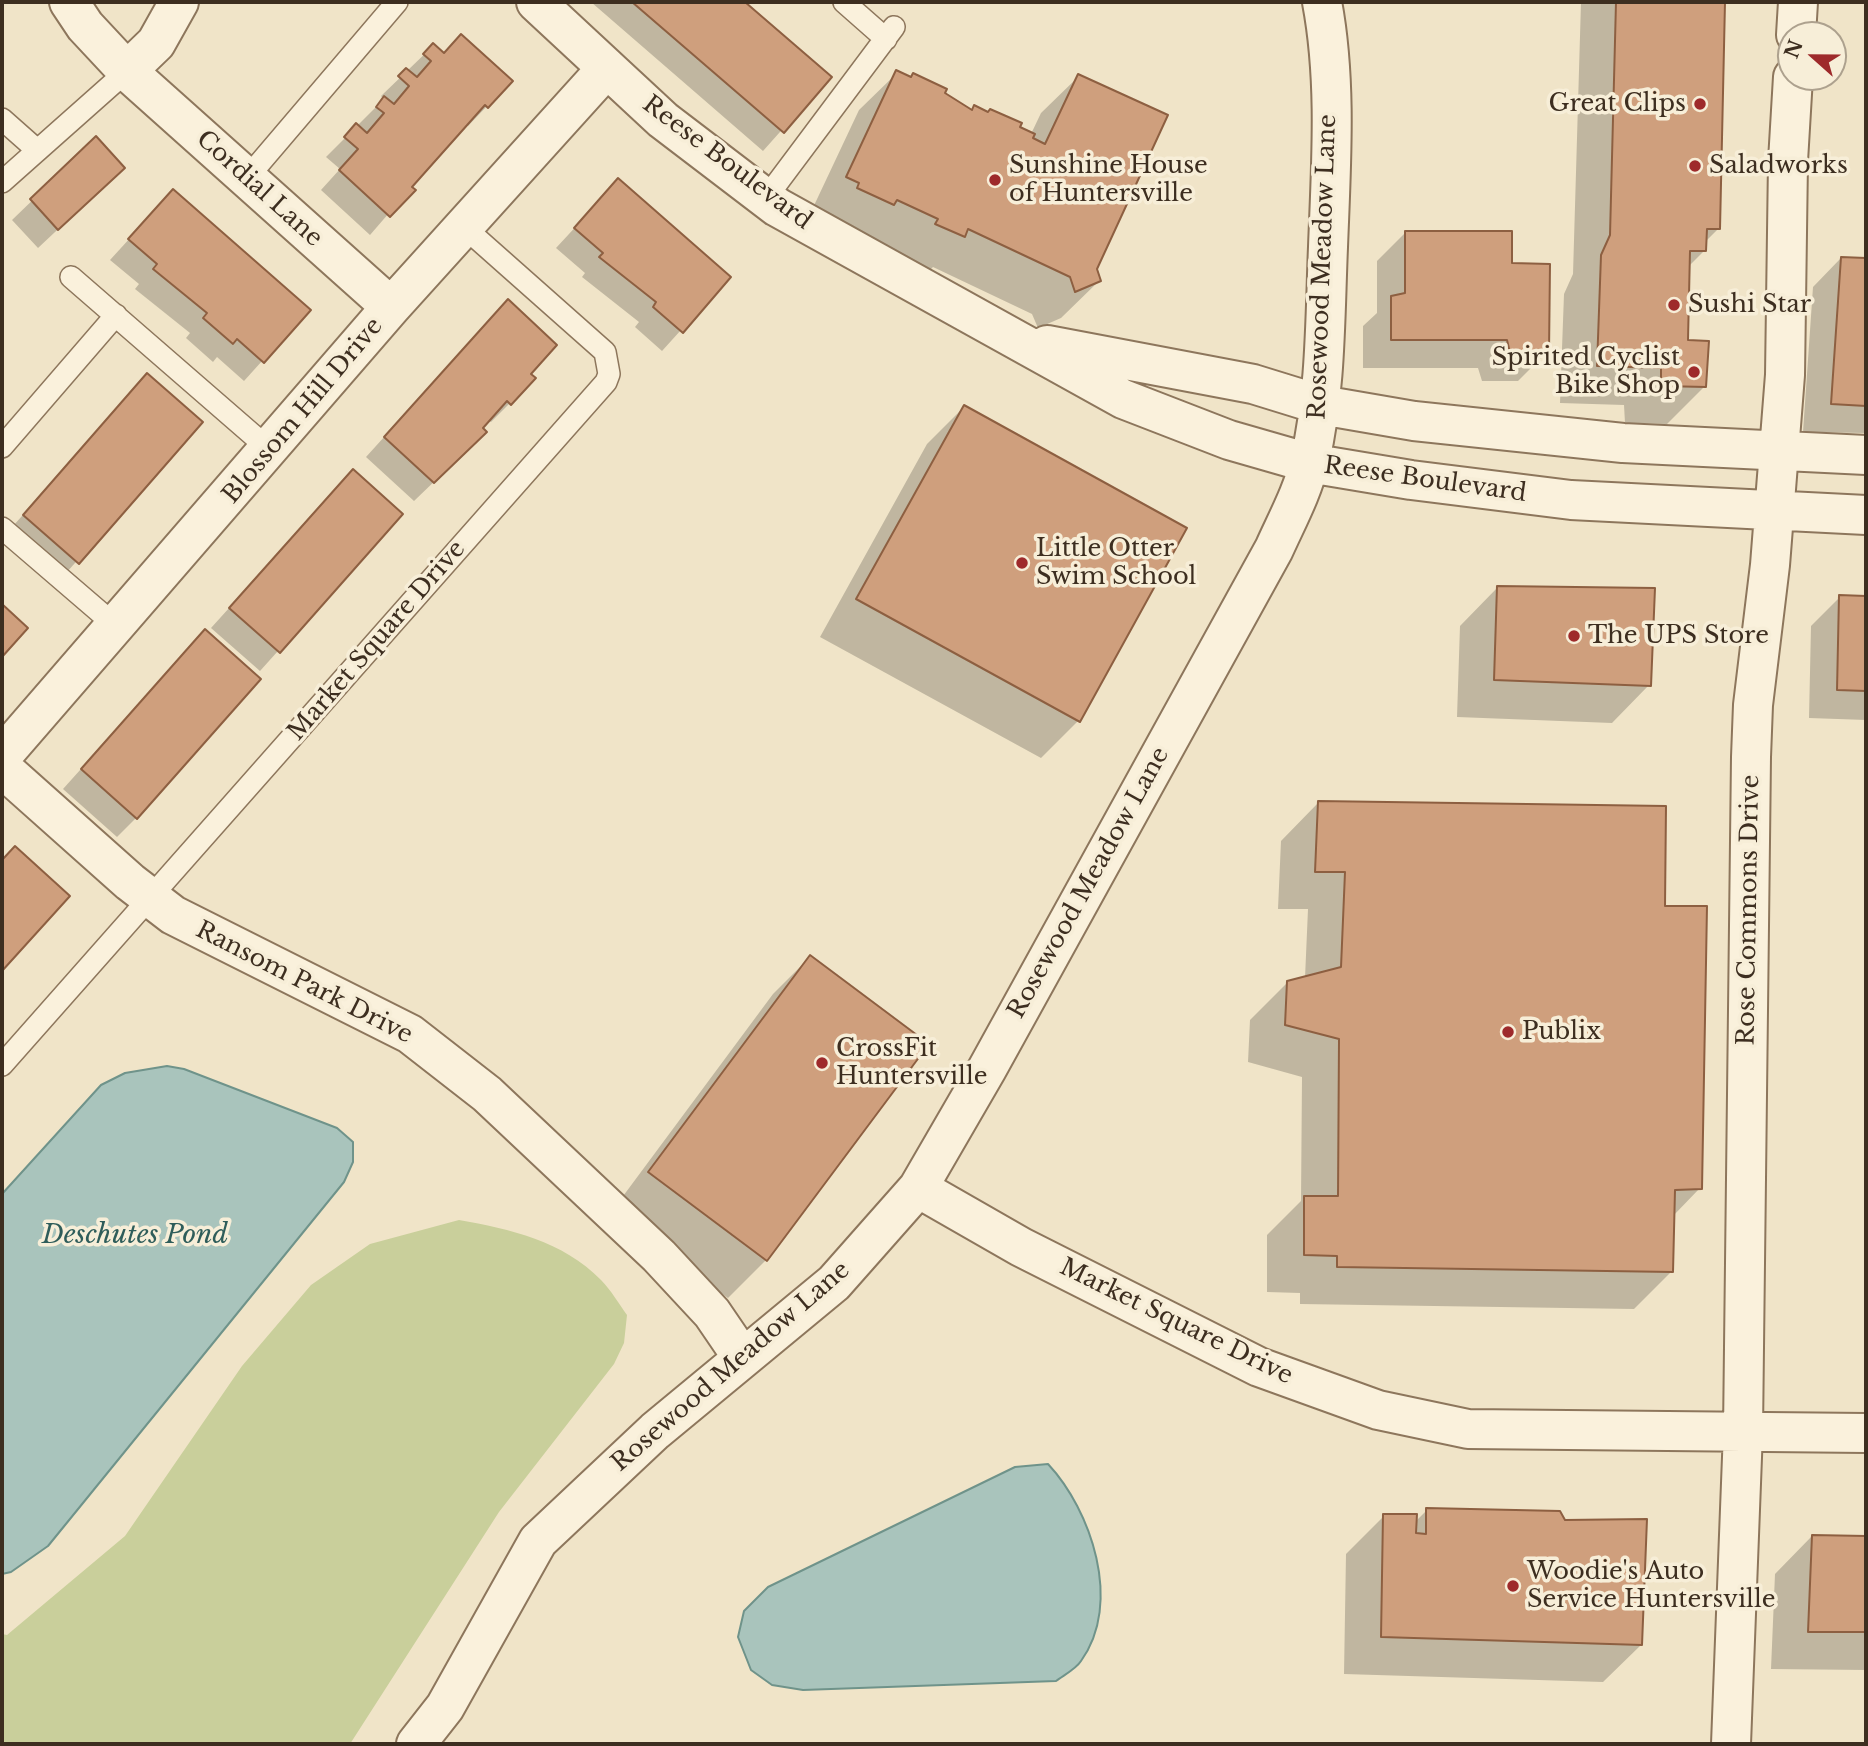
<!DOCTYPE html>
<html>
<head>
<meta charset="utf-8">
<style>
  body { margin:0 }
  #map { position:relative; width:1868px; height:1746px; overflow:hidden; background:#f0e4c8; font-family:"Libre Baskerville",serif }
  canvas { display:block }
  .frame { position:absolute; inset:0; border:4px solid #3d2e20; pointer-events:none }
  .north { position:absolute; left:1777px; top:21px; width:70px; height:70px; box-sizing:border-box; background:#f7eed8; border:2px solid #ada18e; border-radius:50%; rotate:291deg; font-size:19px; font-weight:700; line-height:28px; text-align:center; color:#3d2e20 }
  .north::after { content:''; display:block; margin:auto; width:24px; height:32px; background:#9e2a2b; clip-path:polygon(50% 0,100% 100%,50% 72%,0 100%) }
</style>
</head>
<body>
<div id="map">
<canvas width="1868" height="1746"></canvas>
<div class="frame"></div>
<div class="north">N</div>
</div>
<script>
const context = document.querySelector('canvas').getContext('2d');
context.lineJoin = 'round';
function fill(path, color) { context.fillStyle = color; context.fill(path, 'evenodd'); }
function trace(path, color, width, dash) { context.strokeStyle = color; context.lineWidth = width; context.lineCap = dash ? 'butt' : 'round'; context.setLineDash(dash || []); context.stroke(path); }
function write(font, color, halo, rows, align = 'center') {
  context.font = font + ' "Libre Baskerville",serif'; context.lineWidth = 7; context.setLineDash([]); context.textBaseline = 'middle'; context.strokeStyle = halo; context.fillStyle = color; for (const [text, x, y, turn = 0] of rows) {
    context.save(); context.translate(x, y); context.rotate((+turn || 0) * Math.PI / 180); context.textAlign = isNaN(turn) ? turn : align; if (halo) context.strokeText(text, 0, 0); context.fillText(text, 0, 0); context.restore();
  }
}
fill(new Path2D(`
  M 459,1220 C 510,1229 563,1241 601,1280 C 611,1290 619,1304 627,1315 L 624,1343 L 614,1364 L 499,1512 L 350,1744 L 2,1744 L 2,1634 L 7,1635 L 125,1536 L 242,1366 L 311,1285 L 370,1244 Z`), '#c9cf9b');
const water = new Path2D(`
  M 167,1066 L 184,1069 L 337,1128 L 353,1142 L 353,1162 L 344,1182 L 48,1546 L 11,1572 L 2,1574 L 2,1194 L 101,1085 L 125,1073 Z
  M 1048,1464 C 1091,1510 1123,1603 1081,1661 C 1076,1669 1064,1675 1056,1681 L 803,1690 L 772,1685 L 751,1670 L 738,1637 L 744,1611 L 768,1587 L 1015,1467 Z`);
fill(water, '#a9c4bc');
trace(water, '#6f938a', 2);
fill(new Path2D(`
  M 591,2 L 743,2 L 829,77 L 763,151 Z
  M 1581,2 L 1723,2 L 1718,229 L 1705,242 L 1704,251 L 1688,267 L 1686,342 L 1705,386 L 1667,424 L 1625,423 L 1624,405 L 1560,403 L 1564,294 L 1573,274 Z
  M 433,46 L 443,54 L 510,82 L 468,126 L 466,124 L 370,235 L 321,190 L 340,169 L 326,157 L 384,99 L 381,96 Z
  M 897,73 L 971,111 L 974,108 L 1031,134 L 1041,113 L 1079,76 L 1095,269 L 1099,281 L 1061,318 L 1038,328 L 1032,314 L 933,267 L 926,274 L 810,214 L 859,110 Z
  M 96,139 L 103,187 L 38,248 L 12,220 Z
  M 619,180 L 729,277 L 662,351 L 635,327 L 639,322 L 582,277 L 585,273 L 556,248 Z
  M 173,191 L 308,310 L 244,381 L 217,357 L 213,362 L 186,338 L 190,333 L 135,289 L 139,284 L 110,260 Z
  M 1406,232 L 1510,265 L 1547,352 L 1518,381 L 1482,381 L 1478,368 L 1363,368 L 1363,326 L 1377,313 L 1377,261 Z
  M 1841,258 L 1866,260 L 1866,433 L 1803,432 L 1813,287 Z
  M 489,321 L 528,374 L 510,403 L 491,422 L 488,420 L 466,451 L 414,501 L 366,457 Z
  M 147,376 L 201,422 L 58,582 L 5,535 Z
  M 964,407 L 1078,721 L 1041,758 L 820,637 L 927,444 Z
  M 353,471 L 401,514 L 260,671 L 211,628 Z
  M 1497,588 L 1649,685 L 1612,723 L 1457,717 L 1460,626 Z
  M 1840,597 L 1866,598 L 1866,720 L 1809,718 L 1811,626 Z
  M 205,631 L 136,818 L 117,837 L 63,789 Z
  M 1318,803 L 1664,907 L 1700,1188 L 1673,1216 L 1672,1271 L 1634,1309 L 1300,1304 L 1300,1293 L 1267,1292 L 1267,1235 L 1301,1201 L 1302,1077 L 1248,1062 L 1250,1020 L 1288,982 L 1305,978 L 1308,909 L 1278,909 L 1281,841 Z
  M 15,848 L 67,897 L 2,968 L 2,862 Z
  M 810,957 L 927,1044 L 766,1260 L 728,1298 L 612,1211 L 773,994 Z
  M 1427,1510 L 1641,1645 L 1603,1682 L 1344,1674 L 1346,1554 L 1384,1516 L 1415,1522 Z
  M 1812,1536 L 1866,1538 L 1866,1670 L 1771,1669 L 1775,1574 Z`), '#0003');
const building = new Path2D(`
  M 632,2 L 745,2 L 832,77 L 784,133 Z
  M 1616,2 L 1725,2 L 1720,229 L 1707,229 L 1706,251 L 1690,251 L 1688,340 L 1709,341 L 1706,387 L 1661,386 L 1661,368 L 1597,366 L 1601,255 L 1610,235 Z
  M 461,34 L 513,81 L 488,108 L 485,105 L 412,187 L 416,190 L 390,217 L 339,170 L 358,149 L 344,137 L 356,123 L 367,133 L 384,113 L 376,107 L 384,96 L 394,104 L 409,86 L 398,76 L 406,68 L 417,77 L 431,61 L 423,54 L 433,43 L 444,53 Z
  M 896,70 L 911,77 L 913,73 L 947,89 L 945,93 L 972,110 L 974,105 L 988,112 L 990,109 L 1022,123 L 1020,127 L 1035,134 L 1033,138 L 1045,144 L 1078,74 L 1168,115 L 1097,269 L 1101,281 L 1075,292 L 1070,277 L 968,229 L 965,237 L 935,224 L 938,219 L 897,200 L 894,205 L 857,188 L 859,183 L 846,177 Z
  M 96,136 L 125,168 L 58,230 L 30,199 Z
  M 618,178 L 731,277 L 683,333 L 653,307 L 656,302 L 599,257 L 603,253 L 574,228 Z
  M 173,189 L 311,310 L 264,363 L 237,339 L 233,344 L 203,318 L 207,313 L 153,269 L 157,264 L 128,239 Z
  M 1405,231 L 1512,231 L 1512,263 L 1550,264 L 1549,353 L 1510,353 L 1507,340 L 1391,340 L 1391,296 L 1405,293 Z
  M 1841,257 L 1866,258 L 1866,406 L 1831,404 Z
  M 508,299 L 557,345 L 531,374 L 536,378 L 511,405 L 507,401 L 483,428 L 487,432 L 434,483 L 384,437 Z
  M 147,373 L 203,422 L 79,564 L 23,515 Z
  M 964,405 L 1187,528 L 1080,722 L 856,599 Z
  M 353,469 L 403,514 L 280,653 L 229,608 Z
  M 1497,586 L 1655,588 L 1651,686 L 1494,680 Z
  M 1839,595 L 1866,596 L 1866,691 L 1837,690 Z
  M 2,604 L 28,628 L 2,657 Z
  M 205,629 L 261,679 L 137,819 L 81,769 Z
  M 1318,801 L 1666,806 L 1665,906 L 1707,906 L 1702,1189 L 1675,1190 L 1673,1272 L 1337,1267 L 1337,1256 L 1304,1255 L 1304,1196 L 1338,1196 L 1339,1039 L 1285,1025 L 1287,981 L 1341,967 L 1345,872 L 1315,872 Z
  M 15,846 L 70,896 L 2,971 L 2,860 Z
  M 810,955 L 929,1044 L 767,1261 L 648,1172 Z
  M 1426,1508 L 1560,1511 L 1565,1520 L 1647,1519 L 1642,1645 L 1381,1637 L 1383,1514 L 1417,1514 L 1416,1533 L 1426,1534 Z
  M 1812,1535 L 1866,1536 L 1866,1632 L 1808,1632 Z`);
fill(building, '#cf9f7d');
trace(building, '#8d5f41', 2);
const lane = new Path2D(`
  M 844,2 L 886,39
  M 2,119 L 37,150
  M 247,178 L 397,2
  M 2,182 L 127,71
  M 766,198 L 894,27
  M 71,277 L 269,449
  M 2,447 L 116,315
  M 2,528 L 116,626
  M 2,1065 L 606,382 L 609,374 L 605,352 L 464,227`);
const street = new Path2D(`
  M 69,2 L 85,26 L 127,71 L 391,307
  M 536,2 L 663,120 L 777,207 L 1123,399 L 1229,440 L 1309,463 L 1411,480 L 1571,500 L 1866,515
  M 1796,35 L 1798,2
  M 127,71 L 156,43 L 179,2
  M 1047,345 L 1253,384 L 1321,405 L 1414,421 L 1623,443 L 1866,455
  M 2,756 L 391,307 L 607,68
  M 2,768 L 130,882 L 173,915 L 410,1034 L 487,1094 L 659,1256 L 712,1313 L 742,1357
  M 918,1188 L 1021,1247 L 1259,1367 L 1378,1410 L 1468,1429 L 1866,1433
  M 416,1744 L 445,1707 L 538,1541 L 655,1431 L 834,1283 L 918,1188 L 987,1069 L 1274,549 C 1287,520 1303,491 1310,460 C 1326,390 1325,318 1328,247 C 1331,166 1337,81 1322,2
  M 1731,1744 L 1743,1431 L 1751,757 L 1753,705 L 1770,565 L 1785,375 L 1788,161 L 1793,77`);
trace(lane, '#8d765c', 24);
trace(street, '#8d765c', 42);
trace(lane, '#faf1dc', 21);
trace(street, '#faf1dc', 38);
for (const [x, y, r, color] of [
  [1700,104,7,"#9e2a2b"],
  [1695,166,7,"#9e2a2b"],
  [995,180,7,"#9e2a2b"],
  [1674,305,7,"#9e2a2b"],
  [1694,372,7,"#9e2a2b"],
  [1022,563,7,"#9e2a2b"],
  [1574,636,7,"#9e2a2b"],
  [1508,1032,7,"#9e2a2b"],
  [822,1063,7,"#9e2a2b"],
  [1513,1586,7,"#9e2a2b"]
]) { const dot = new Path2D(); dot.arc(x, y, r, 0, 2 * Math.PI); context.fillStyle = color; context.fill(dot); trace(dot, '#f7eed8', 2.5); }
write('24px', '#3d2e20', '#f7eed8', [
  ["Great Clips",1686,104,"right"],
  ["Sunshine House",1009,166],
  ["of Huntersville",1009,194],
  ["Saladworks",1709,166],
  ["Sushi Star",1688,305],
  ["Spirited Cyclist",1680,358,"right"],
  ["Bike Shop",1680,386,"right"],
  ["Little Otter",1036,549],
  ["Swim School",1036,577],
  ["The UPS Store",1588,636],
  ["Publix",1522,1032],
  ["CrossFit",836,1049],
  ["Huntersville",836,1077],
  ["Woodie's Auto",1527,1572],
  ["Service Huntersville",1527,1600]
], 'left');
write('24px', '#3d2e20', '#f7eed8', [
  ["Reese Boulevard",727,163,37],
  ["Cordial Lane",259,189,42],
  ["Rosewood Meadow Lane",1323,267,-88],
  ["Blossom Hill Drive",303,411,-50],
  ["Reese Boulevard",1425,480,8],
  ["Market Square Drive",377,641,-49],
  ["Rosewood Meadow Lane",1089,883,-61],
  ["Rose Commons Drive",1749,910,-89],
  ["Ransom Park Drive",304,983,27],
  ["Market Square Drive",1176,1322,26],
  ["Rosewood Meadow Lane",731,1367,-41]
]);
write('italic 26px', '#2f5d5a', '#f7eed8', [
  ["Deschutes Pond",135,1236]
]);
</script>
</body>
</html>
